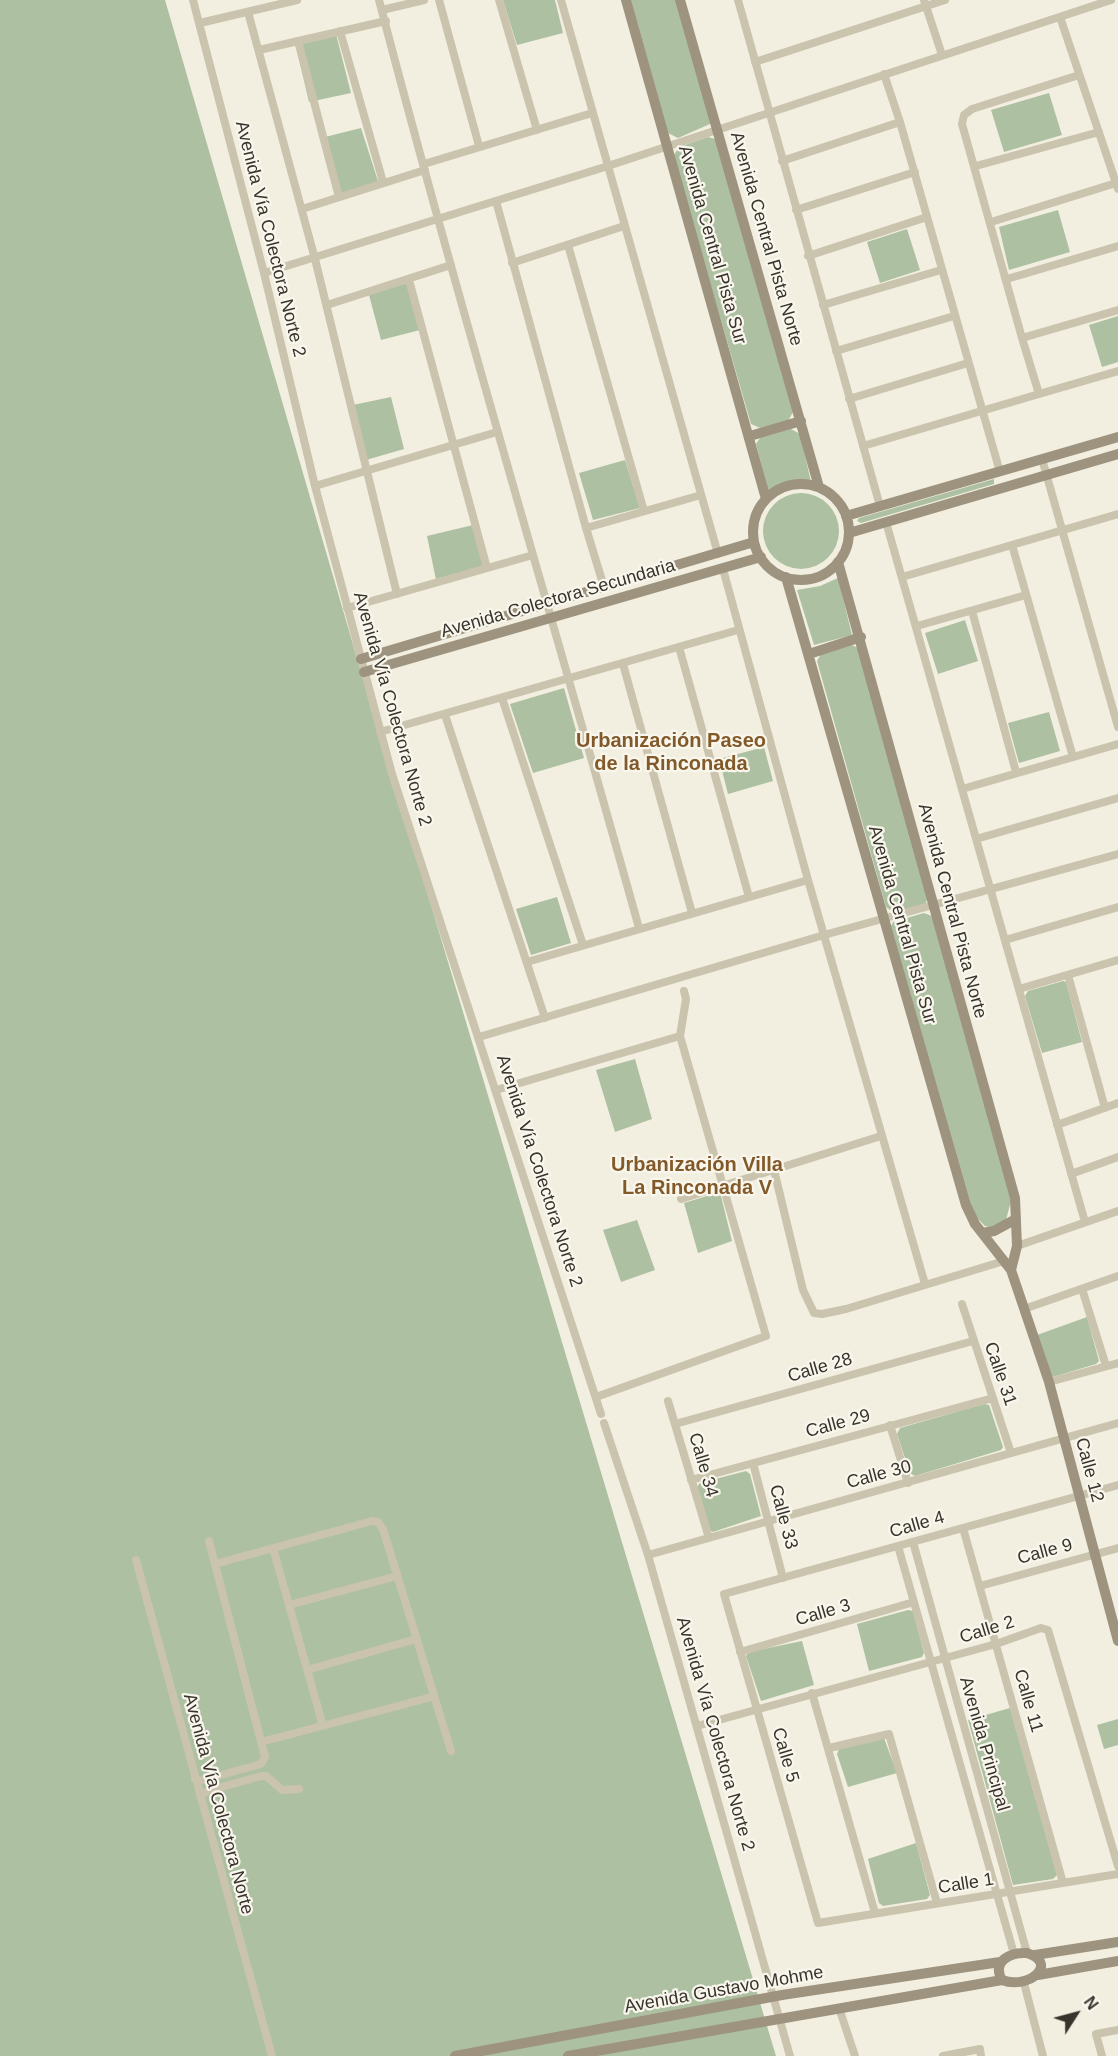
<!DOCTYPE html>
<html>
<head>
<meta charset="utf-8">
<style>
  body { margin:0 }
  #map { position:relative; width:1118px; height:2056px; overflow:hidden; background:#f2efe1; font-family:Helvetica,sans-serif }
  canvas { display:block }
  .north { position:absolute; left:1046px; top:1984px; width:60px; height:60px; -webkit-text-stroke:4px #f9f7ed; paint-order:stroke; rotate:54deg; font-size:16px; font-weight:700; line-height:24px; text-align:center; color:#38332b }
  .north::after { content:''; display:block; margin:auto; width:21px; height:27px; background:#38332b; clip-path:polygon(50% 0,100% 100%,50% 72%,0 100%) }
</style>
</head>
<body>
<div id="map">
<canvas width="1118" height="2056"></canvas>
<div class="north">N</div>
</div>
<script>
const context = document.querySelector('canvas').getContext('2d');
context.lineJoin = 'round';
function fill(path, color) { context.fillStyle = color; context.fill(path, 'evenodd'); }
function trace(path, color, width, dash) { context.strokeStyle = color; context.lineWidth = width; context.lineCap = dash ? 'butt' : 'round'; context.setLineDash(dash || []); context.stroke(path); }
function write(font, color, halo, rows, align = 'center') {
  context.font = font + ' Helvetica,sans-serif'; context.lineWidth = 4.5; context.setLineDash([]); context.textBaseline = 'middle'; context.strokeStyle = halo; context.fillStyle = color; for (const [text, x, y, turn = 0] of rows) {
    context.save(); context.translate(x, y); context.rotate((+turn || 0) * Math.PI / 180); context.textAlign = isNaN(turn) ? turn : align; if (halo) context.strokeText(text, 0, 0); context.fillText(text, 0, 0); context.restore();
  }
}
fill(new Path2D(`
  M 0,0 L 165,0 L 359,665 L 776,2056 L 0,2056 Z
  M 503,0 L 555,0 L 563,33 L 517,45 Z
  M 631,0 L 676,0 L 710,119 L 710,124 L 678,138 L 668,133 Z
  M 335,30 L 351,93 L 309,102 L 294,38 Z
  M 1049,93 L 1062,135 L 1004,152 L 991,110 Z
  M 361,128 L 379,184 L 337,195 L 321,138 Z
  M 708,137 L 715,139 L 793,412 L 788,421 L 760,428 L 751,424 L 675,161 L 674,155 L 679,147 Z
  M 1058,210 L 1070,252 L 1009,270 L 999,227 Z
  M 907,229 L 920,270 L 880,283 L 867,242 Z
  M 407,283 L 420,330 L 381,340 L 369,295 Z
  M 1118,316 L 1118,362 L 1102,367 L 1089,325 Z
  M 391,397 L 404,449 L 366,460 L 353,405 Z
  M 791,429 L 800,434 L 811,482 L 788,482 L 769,493 L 756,444 L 760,438 Z
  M 625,460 L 640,508 L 593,520 L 579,473 Z
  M 994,479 L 994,484 L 861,523 L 857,521 L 859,518 Z
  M763 531a38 38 0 1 1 76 0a38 38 0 1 1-76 0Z
  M 473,525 L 484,566 L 436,580 L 427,536 Z
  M 838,578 L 852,635 L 814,645 L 797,590 L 820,586 Z
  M 965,620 L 978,661 L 938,674 L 925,633 Z
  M 852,645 L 858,648 L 928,897 L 925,905 L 893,912 L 886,907 L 817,661 L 821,654 Z
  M 564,688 L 584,758 L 533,773 L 510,704 Z
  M 1049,712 L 1060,751 L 1019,763 L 1008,723 Z
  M 764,747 L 773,781 L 728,794 L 719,759 Z
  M 557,897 L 571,943 L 531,955 L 516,909 Z
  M 924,913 L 932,916 L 1012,1197 L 1006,1220 L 993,1228 L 985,1226 L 974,1215 L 891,926 L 893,922 Z
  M 1063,981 L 1066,982 L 1082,1042 L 1042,1053 L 1025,996 L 1028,991 Z
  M 635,1059 L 652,1119 L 615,1132 L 596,1070 Z
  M 720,1192 L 732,1241 L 698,1253 L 684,1203 Z
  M 637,1220 L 655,1270 L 621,1282 L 603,1230 Z
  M 1087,1317 L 1099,1361 L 1096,1364 L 1053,1377 L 1048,1373 L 1037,1335 Z
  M 984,1404 L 989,1405 L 1003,1447 L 1001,1450 L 915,1476 L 910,1473 L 897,1434 L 900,1428 Z
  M 746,1471 L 750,1474 L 761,1516 L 713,1532 L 710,1530 L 697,1487 L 700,1483 Z
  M 908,1610 L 913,1611 L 924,1653 L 922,1657 L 869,1671 L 857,1624 Z
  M 802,1641 L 814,1685 L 761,1701 L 746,1656 L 749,1652 Z
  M 1010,1708 L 1057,1875 L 1053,1879 L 1013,1885 L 968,1720 Z
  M 1118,1719 L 1118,1745 L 1104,1749 L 1097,1725 Z
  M 884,1738 L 897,1773 L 848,1787 L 837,1754 L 839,1749 Z
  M 916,1843 L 930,1895 L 927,1899 L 883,1906 L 879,1903 L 868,1859 Z`), '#adc0a1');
trace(new Path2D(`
  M 193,0 L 264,273 L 315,486 L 392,774 L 601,1414
  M 379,0 C 460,310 553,619 639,928
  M 439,0 L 479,146
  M 499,0 L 537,130
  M 561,0 L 718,554
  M 738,0 L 880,506
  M 924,0 L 942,55
  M 382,10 L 424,0
  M 248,12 L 315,259 L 397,594
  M 1060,17 L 1118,189
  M 200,23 L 297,0
  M 340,31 L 383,182
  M 298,41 L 339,197
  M 259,50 L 386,21
  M 755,62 L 945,0
  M 884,74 L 900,122 L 1000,472
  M 782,161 L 900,122
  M 424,164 L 592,113
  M 976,166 L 1099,132
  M 496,201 L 586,528 L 604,587
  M 302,209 L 425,170
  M 796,210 L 915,172
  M 991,222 L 1116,183
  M 568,245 L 644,511
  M 808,256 L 927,217
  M 512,263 L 624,226
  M 264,273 L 608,166 L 1111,0
  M 1007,279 L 1118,246
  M 409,280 L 487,568
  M 327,305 L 451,265
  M 823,305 L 941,270
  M 1118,310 L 1022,338 L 1039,394 L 1118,371
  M 1022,338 L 962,124 L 964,115 L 972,109 L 1079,75
  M 836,351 L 954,316
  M 849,399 L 968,363
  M 863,446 L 1039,394
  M 1042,459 L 1118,727
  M 315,486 L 497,432
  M 886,522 L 1085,1222
  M 586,528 L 701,495
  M 1012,545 L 1073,757
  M 723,569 L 808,880 L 925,1284
  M 902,577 L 1118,514
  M 347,608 L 533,555
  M 972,611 L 1016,772
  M 917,626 L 1026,595
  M 679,647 L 749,897
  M 623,664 L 692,913
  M 502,698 L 583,945
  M 445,715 L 545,1018
  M 380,732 L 738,630
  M 962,789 L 1118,744
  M 976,839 L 1118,798
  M 1005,940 L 1118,907
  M 527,962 L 808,880
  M 1068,975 L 1105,1108
  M 1019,989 L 1118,960
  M 479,1037 L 824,935 L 1118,854
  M 496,1090 L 680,1036
  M 1057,1125 L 1118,1103
  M 774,1170 L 803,1290 L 814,1313 L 822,1314 L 846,1309 L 1004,1261
  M 1071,1174 L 1118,1157
  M 681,1199 L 881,1136
  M 1017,1246 L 1118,1211
  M 1082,1289 L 1106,1366
  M 962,1304 L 1011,1453
  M 1024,1309 L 1118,1276
  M 1049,1382 L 1118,1363
  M 596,1397 L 766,1336 L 680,1036 L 686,999 L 684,991
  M 668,1401 L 709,1538
  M 604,1423 L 648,1555 L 790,2056
  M 675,1424 L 973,1341
  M 890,1425 L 908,1483
  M 753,1463 L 783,1578
  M 691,1480 L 993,1398
  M 1118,1485 L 724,1594 L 818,1923 L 1118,1874
  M 963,1528 L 1063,1883
  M 913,1542 L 1027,1953
  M 898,1546 L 1014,1954
  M 273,1548 L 323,1726
  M 648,1555 L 1118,1423
  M 136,1560 L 272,2056
  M 215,1564 L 372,1521 L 378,1522 L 383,1529 L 451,1751
  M 980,1586 L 1118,1548
  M 289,1605 L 397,1576
  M 740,1652 L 914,1602
  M 307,1670 L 416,1639
  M 812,1693 L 875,1913
  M 697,1726 L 996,1644 L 1041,1628 L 1048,1630 L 1118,1866
  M 261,1742 L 432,1697
  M 829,1748 L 889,1734 L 937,1903
  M 195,1779 L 199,1781 L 254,1766 L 261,1764 L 265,1757 L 209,1541
  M 200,1796 L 208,1791 L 261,1776 L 266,1776 L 282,1790 L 299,1789
  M 1024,1983 L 1043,2056
  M 839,2008 L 855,2056
  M 943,2056 L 980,2049 L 981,2056
  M 1102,2056 L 1096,2034 L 1118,2030`), '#cac3ad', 8);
trace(new Path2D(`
  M 626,0 L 766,499
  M 680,0 L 819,487
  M 750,436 L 801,421
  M753 532a48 48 0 1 1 96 0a48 48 0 1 1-96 0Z
  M 846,516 L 1118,437
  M 849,533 L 1118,454
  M 838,562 L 1015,1198 L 1017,1246 L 1011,1270
  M 786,577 L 966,1205 L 975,1224 L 1011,1270 L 1049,1382 L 1118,1641
  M 809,654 L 861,637
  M 361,659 L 754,542
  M 364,672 L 761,557
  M 982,1233 L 994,1231 L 1016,1219
  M 1027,1953 C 1060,1964 1028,1990 1002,1980 C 991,1961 1011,1952 1027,1953 Z
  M 1035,1955 L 1118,1942
  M 1038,1975 L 1118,1961
  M 455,2056 L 782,1995 L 1000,1962
  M 568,2056 L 1002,1980`), '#9d937e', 10);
write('18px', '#38332b', '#f9f7ed', [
  ["Avenida Vía Colectora Norte 2",270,239,76],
  ["Avenida Central Pista Norte",766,239,74],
  ["Avenida Central Pista Sur",712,245,74],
  ["Avenida Colectora Secundaria",558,599,-16],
  ["Avenida Vía Colectora Norte 2",392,709,74],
  ["Avenida Central Pista Norte",952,911,75],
  ["Avenida Central Pista Sur",902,925,74],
  ["Avenida Vía Colectora Norte 2",539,1171,72],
  ["Calle 28",820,1368,-16],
  ["Calle 31",1000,1374,71],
  ["Calle 29",838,1424,-15],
  ["Calle 34",703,1465,74],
  ["Calle 12",1089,1470,75],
  ["Calle 30",879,1475,-15],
  ["Calle 33",783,1517,75],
  ["Calle 4",917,1525,-16],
  ["Calle 9",1045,1552,-15],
  ["Calle 3",823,1613,-16],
  ["Calle 2",987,1630,-17],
  ["Calle 11",1028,1701,74],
  ["Avenida Vía Colectora Norte 2",715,1734,74],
  ["Avenida Principal",984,1744,74],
  ["Calle 5",785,1755,74],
  ["Avenida Vía Colectora Norte",218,1804,75],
  ["Calle 1",966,1884,-9],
  ["Avenida Gustavo Mohme",724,1990,-10]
]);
write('bold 20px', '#825929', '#f9f7ed', [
  ["Urbanización Paseo",671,741],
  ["de la Rinconada",671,764],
  ["Urbanización Villa",697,1165],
  ["La Rinconada V",697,1188]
]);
</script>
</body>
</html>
